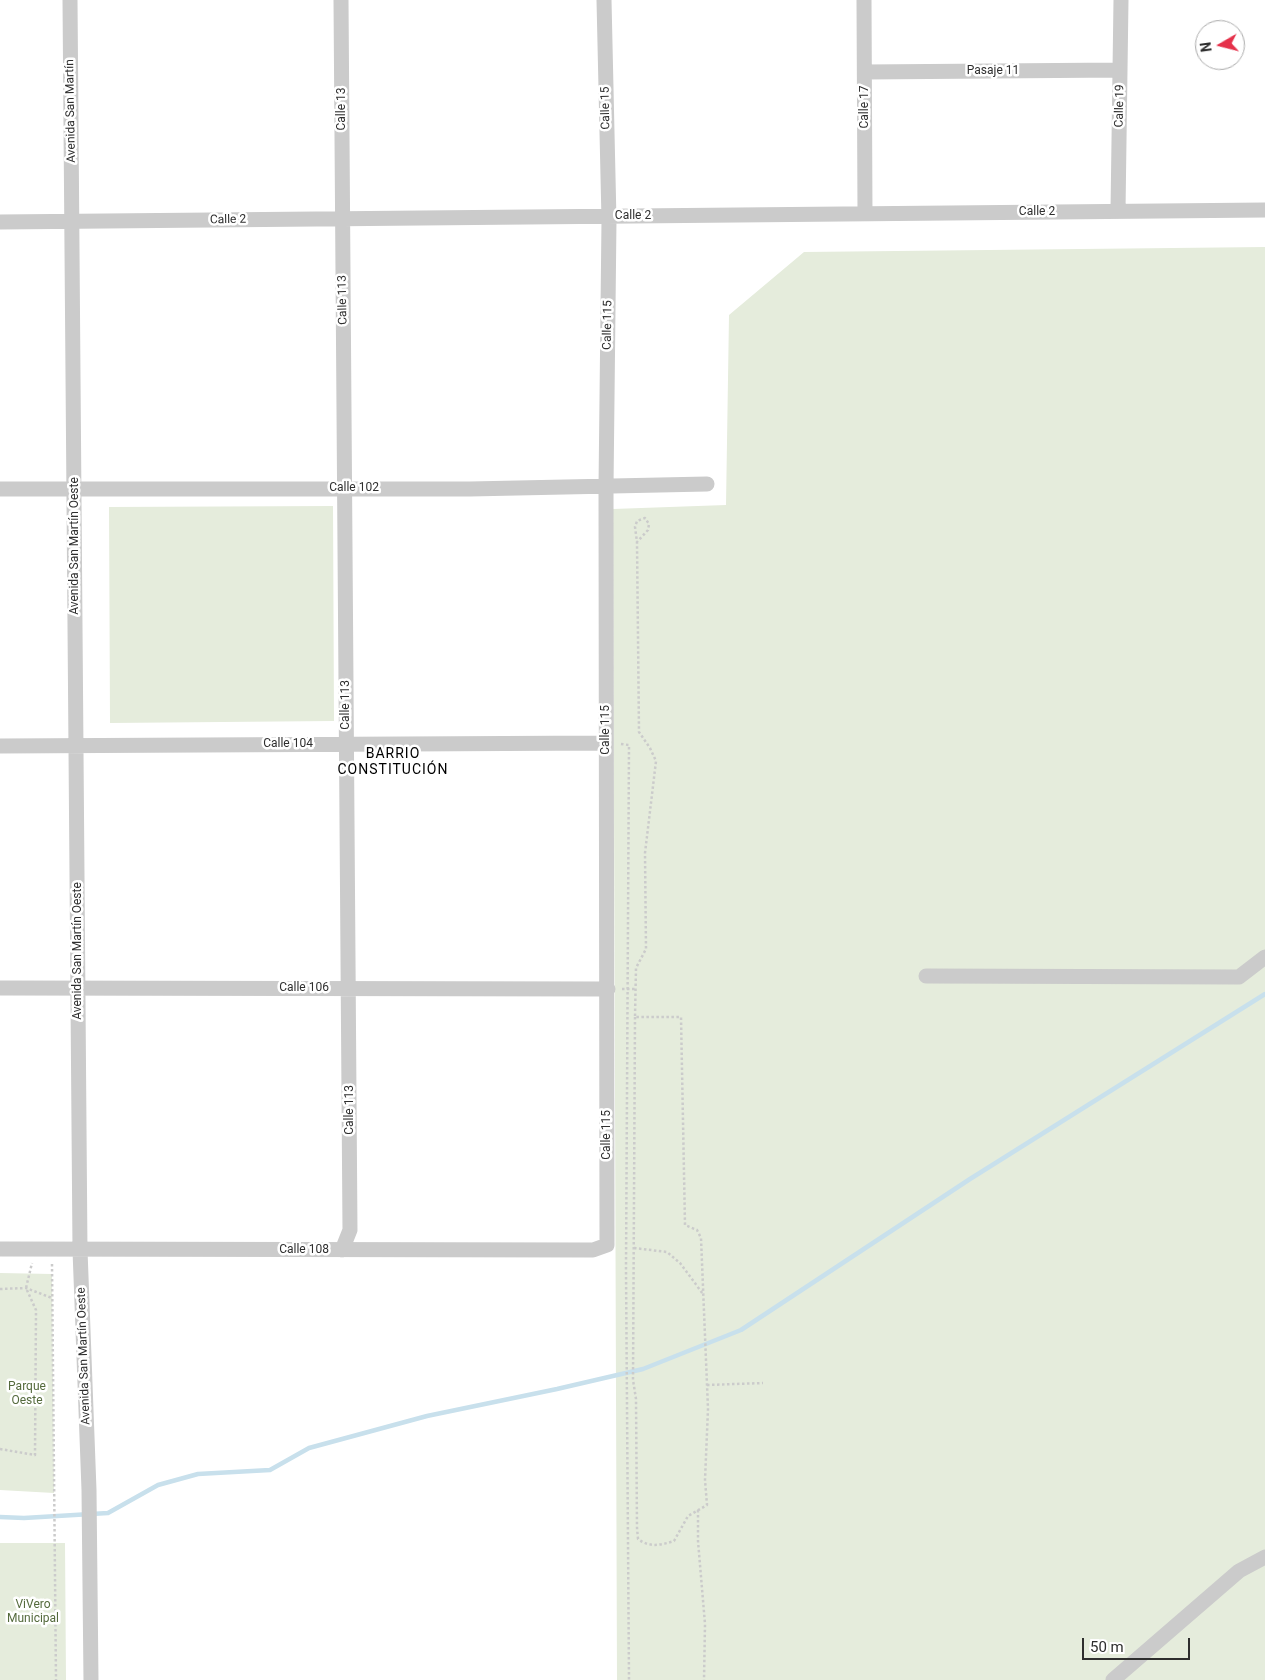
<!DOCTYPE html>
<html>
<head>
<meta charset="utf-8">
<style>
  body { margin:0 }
  #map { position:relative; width:1265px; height:1680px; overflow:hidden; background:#fff; font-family:Roboto,sans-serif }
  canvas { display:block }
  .north { position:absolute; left:1195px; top:20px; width:50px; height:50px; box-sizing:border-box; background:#fff; border:1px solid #ababab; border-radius:50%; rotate:262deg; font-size:14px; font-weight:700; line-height:20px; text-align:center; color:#2e2e2e }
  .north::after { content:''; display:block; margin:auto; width:18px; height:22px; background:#e5314a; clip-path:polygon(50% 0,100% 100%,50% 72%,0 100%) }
  .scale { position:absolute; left:1082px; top:1638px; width:108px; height:22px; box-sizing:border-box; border:2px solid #2e2e2e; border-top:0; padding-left:6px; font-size:15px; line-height:18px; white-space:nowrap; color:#2e2e2e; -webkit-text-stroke:4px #fff; paint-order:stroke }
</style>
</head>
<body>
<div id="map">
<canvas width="1265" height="1680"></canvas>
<div class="north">N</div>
<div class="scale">50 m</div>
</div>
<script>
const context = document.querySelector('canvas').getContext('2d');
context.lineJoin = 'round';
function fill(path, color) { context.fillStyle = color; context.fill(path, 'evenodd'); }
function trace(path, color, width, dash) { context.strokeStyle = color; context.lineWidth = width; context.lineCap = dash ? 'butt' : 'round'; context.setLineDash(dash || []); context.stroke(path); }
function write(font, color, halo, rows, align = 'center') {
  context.font = font + ' Roboto,sans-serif'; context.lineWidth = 5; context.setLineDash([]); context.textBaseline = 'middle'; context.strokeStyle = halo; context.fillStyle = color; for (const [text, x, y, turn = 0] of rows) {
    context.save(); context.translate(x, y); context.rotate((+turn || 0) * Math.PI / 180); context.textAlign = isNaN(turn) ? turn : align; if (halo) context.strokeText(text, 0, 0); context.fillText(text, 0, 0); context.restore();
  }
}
fill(new Path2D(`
  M 1265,247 L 1265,1680 L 617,1680 L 613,509 L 726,505 L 729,315 L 804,252 Z
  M 333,506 L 334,721 L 110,723 L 109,507 Z
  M 0,1273 L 52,1274 L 54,1493 L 0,1490 Z
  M 0,1543 L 65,1543 L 66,1680 L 0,1680 Z`), '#e5ecdc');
trace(new Path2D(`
  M 0,1517 L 24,1518 L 108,1513 L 158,1485 L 198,1474 L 270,1470 L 309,1448 L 427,1416 L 557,1389 L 643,1369 L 741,1330 L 970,1179 L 1265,994`), '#c8e0ec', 4.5);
trace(new Path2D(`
  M 621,744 L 629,745 L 626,1268 L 629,1680
  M 622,989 L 636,989
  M 635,1017 L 633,1380 L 636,1399 L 637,1528 L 638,1539 C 650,1548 661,1545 674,1541 L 688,1516 L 707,1505 L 705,1480 L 708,1409 L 701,1238 L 697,1230 L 685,1225 L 681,1017 L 635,1017 L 636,968 L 646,949 L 645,853 L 656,761 L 650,748 L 639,732 L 637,542 L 635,527 L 637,521 L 645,518 L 649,524 L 648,530 L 637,542
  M 634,1248 L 667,1252 L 680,1263 L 703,1294
  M 52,1264 L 56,1680
  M 0,1289 L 26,1288 L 52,1298
  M 707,1385 L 763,1383
  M 0,1449 L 35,1455 L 36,1310 L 26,1288 L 32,1263
  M 698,1510 L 698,1541 L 705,1624 L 704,1680`), '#cbcbcb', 2.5, [2.5, 2.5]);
trace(new Path2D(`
  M 70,0 L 80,1250 L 89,1490 L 91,1680
  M 341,0 L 350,1230 L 342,1250
  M 864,0 L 865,213
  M 865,72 L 1120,70
  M 1118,211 L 1121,0
  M 0,222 L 1265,210
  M 0,489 L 470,489 L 707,484
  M 0,746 L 606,743
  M 926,976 L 1239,977 L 1265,957
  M 0,988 L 608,989
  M 0,1249 L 593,1250 L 607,1245 L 606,487 L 609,220 L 604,0
  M 1113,1680 L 1239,1571 L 1265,1557`), '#cbcbcb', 15);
write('12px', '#2e2e2e', '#fff', [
  ["Pasaje 11",993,71],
  ["Calle 19",1120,106,-89],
  ["Calle 17",865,107,-90],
  ["Calle 15",606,108,-91],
  ["Calle 13",342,109,-90],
  ["Avenida San Martín",71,111,-91],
  ["Calle 2",1037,212],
  ["Calle 2",633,216],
  ["Calle 2",228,220,-1],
  ["Calle 113",343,300,-91],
  ["Calle 115",608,325,-89],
  ["Calle 102",354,488],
  ["Avenida San Martín Oeste",75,546,-90],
  ["Calle 113",346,705,-90],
  ["Calle 115",606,730,-90],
  ["Calle 104",288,744],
  ["Avenida San Martín Oeste",78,951,-90],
  ["Calle 106",304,988],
  ["Calle 113",350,1110,-90],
  ["Calle 115",607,1135,-90],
  ["Calle 108",304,1250],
  ["Avenida San Martín Oeste",84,1356,-92]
]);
write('12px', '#546a3c', '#fff', [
  ["Parque",27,1387],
  ["Oeste",27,1401],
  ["ViVero",33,1605],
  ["Municipal",33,1619]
]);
context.letterSpacing = '1px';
write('14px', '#000', '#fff', [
  ["BARRIO",393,754],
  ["CONSTITUCIÓN",393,770]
]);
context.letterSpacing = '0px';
</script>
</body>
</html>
